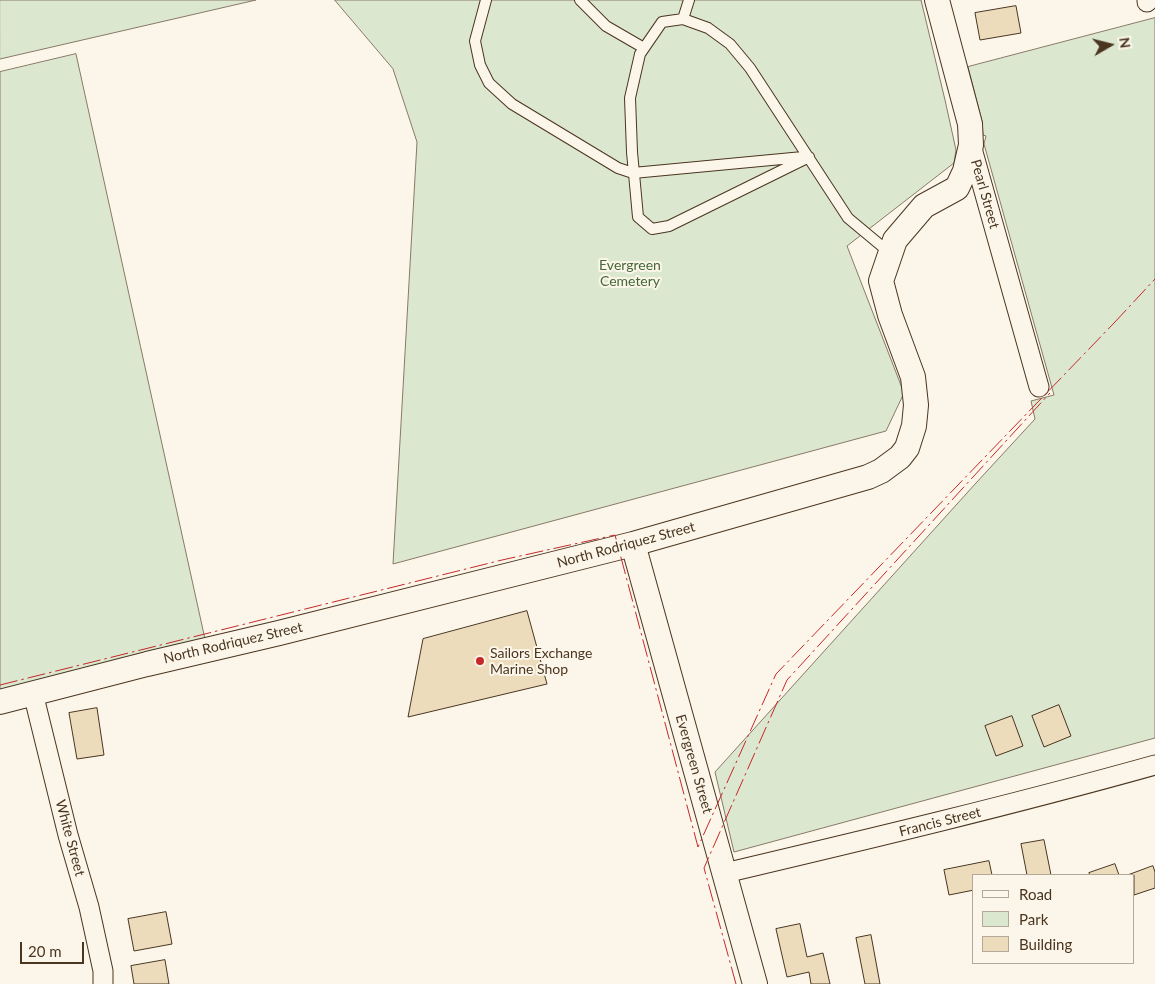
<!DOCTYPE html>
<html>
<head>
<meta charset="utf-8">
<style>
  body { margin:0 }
  #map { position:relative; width:1155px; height:984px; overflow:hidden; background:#fbf6e9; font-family:Lato,sans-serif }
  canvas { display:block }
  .legend { position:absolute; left:972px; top:874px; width:162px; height:90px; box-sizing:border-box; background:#fbf6e9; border:1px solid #b4a999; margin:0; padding:6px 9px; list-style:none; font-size:15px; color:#4a3520 }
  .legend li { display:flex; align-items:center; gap:10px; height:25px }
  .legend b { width:25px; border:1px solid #b4a999 }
  .north { position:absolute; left:1085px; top:20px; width:50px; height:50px; -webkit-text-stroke:4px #fbf6e9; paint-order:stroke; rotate:82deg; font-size:14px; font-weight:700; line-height:20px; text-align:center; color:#4a3520 }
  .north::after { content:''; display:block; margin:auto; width:18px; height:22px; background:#4a3520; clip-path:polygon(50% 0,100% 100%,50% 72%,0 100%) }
  .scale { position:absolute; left:20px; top:942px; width:64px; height:22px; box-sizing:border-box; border:2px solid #4a3520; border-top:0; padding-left:6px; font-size:15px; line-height:18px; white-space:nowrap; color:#4a3520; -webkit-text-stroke:4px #fbf6e9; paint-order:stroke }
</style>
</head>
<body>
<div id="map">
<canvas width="1155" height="984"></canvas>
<ul class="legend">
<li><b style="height:6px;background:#fbf6e9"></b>Road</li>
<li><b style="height:14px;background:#dce7d0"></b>Park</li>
<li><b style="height:14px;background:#ecdcbc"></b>Building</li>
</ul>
<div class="north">N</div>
<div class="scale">20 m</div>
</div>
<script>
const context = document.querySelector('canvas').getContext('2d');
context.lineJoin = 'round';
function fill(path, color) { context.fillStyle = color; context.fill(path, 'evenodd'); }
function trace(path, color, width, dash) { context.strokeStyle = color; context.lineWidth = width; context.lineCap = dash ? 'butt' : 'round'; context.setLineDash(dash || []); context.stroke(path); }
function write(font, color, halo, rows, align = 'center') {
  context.font = font + ' Lato,sans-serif'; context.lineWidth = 4; context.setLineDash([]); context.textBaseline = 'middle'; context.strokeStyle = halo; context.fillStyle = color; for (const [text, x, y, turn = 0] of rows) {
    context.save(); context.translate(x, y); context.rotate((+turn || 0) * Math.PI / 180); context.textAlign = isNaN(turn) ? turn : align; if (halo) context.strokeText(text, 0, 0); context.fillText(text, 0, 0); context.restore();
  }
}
const green = new Path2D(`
  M 0,0 L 256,0 L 0,59 Z
  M 335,0 L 921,0 L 945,100 L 956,150 L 954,163 L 847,246 L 904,393 L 886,431 L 393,564 L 417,142 L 393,69 Z
  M 1155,18 L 1155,738 L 734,852 L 715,772 L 976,483 L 1035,419 L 1031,401 L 1054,395 L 984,144 L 986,136 L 983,135 L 982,121 L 968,67 Z
  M 76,54 L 205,639 L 0,690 L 0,72 Z`);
fill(green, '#dce7d0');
trace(green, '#887966', 1);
const building = new Path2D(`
  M 1016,6 L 1021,33 L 980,40 L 975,13 Z
  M 527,611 L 547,684 L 408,717 L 423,639 Z
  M 1059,705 L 1071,736 L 1044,747 L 1032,716 Z
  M 97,708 L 104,755 L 77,759 L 69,713 Z
  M 1012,716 L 1023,746 L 996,756 L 985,726 Z
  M 1044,840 L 1051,875 L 1027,875 L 1021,844 Z
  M 989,861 L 992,875 L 974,875 L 974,890 L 949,895 L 944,870 Z
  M 1115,864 L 1119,875 L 1090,875 L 1089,873 Z
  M 1153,866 L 1155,872 L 1155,888 L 1134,895 L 1134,875 L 1128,875 Z
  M 166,912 L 172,944 L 134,951 L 128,919 Z
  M 800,924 L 807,957 L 823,953 L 830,984 L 811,984 L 809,972 L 787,977 L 776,929 Z
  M 871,935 L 880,984 L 865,984 L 856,938 Z
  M 165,960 L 169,984 L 134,984 L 131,966 Z`);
fill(building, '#ecdcbc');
trace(building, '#4a3520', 1);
const service = new Path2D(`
  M 486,0 L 475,41 L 480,65 L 489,83 L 512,104 L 618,168 L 633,173 L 803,157
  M 580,0 L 606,26 L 644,48
  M 683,19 L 689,0
  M 809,157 L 669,226 L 652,229 L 638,217 L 632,152 L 630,98 L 640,54 L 662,22 L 683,19 L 708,28 L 730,44 L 750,68 L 848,218 L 890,253`);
const minor = new Path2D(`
  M 1147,0 L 1147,2
  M 971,145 L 1039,387
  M 33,693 L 68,835 L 89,907 L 103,971 L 103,984
  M 725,873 C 869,839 1012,805 1155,765`);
const tertiary = new Path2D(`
  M 633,544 L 755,984
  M 0,702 L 147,664 L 279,633 L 633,544 L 868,477 L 881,471 L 900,457 L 907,448 L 914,426 L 916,405 L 913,377 L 890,315 L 881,281 L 895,240 L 924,206 L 957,188 L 965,171 L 971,145 L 970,124 L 937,0`);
trace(service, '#4a3520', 12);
trace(minor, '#4a3520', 21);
trace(tertiary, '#4a3520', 26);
trace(service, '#fbf6e9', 10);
trace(minor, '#fbf6e9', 19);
trace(tertiary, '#fbf6e9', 24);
trace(new Path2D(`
  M 1114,323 L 1155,279
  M 0,685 L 502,560 L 615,535 L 698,847 L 776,674 L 1114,323
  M 736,984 L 704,868 L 787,680 L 1050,393`), '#c62828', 1, [18, 4, 2.5, 4]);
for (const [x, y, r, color] of [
  [480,661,5,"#c62828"]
]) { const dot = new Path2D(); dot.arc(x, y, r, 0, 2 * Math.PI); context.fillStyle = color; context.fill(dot); trace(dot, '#fbf6e9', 2); }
write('14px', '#4a3520', '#fbf6e9', [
  ["Pearl Street",985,194,74],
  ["North Rodriquez Street",626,545,-15],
  ["North Rodriquez Street",233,643,-13],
  ["Evergreen Street",694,764,74],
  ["Francis Street",940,822,-14],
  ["White Street",70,838,75]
]);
write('14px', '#436837', '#fbf6e9', [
  ["Evergreen",630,265],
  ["Cemetery",630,281]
]);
write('14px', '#4a3520', '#fbf6e9', [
  ["Sailors Exchange",490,653],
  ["Marine Shop",490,669]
], 'left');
</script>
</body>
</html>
